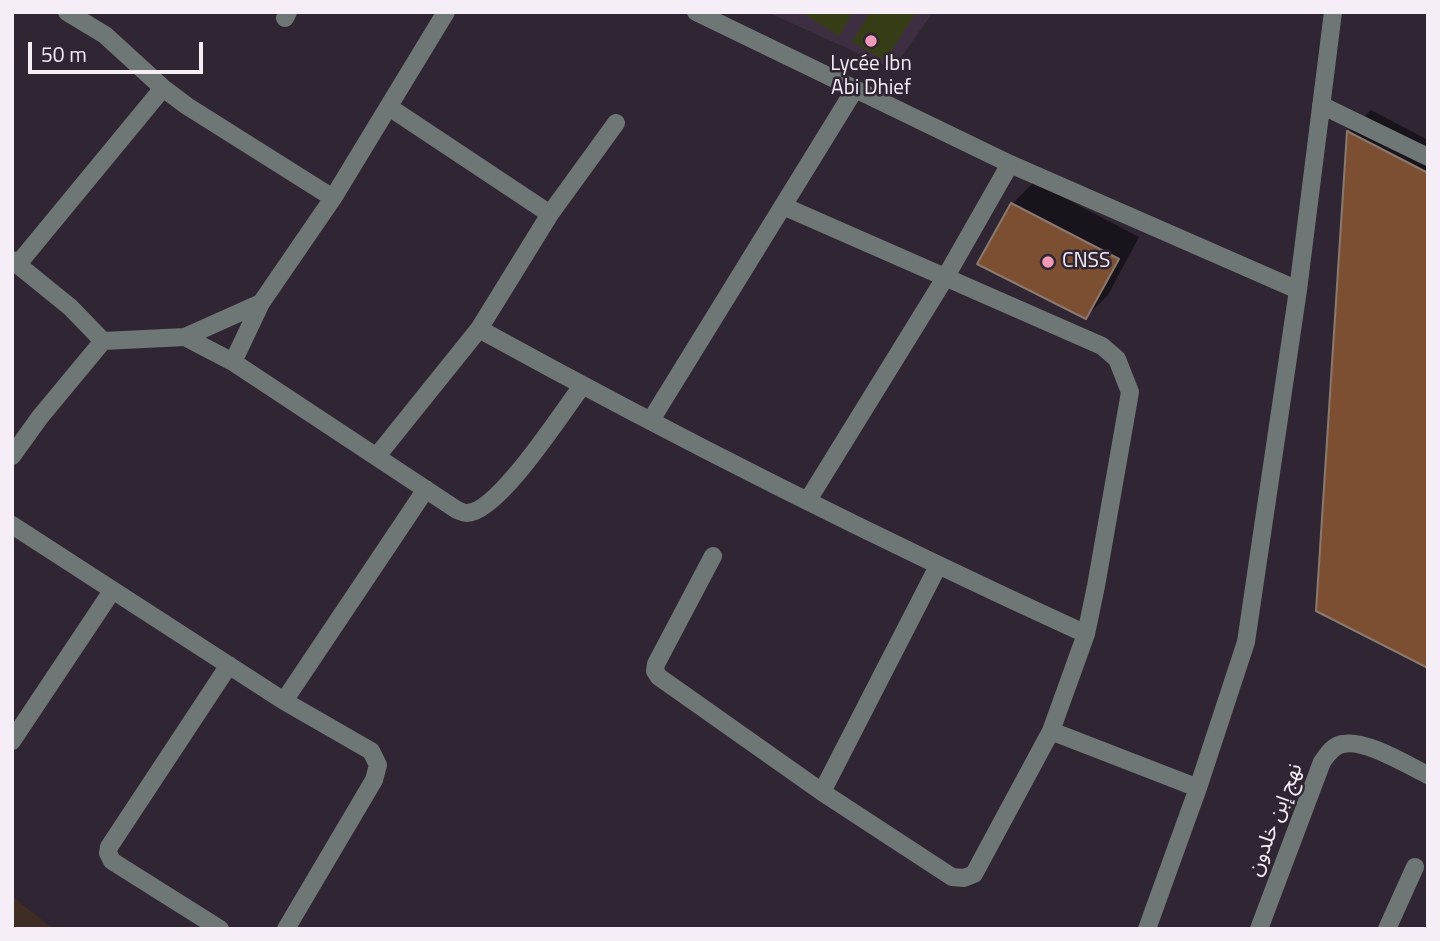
<!DOCTYPE html>
<html>
<head>
<meta charset="utf-8">
<style>
  body { margin:0 }
  #map { position:relative; width:1440px; height:941px; overflow:hidden; background:#302633; font-family:"Titillium Web",sans-serif }
  canvas { display:block }
  .frame { position:absolute; inset:0; border:14px solid #f5eef7; pointer-events:none }
  .scale { position:absolute; left:28px; top:42px; width:175px; height:32px; box-sizing:border-box; border:4px solid #f5eef7; border-top:0; padding-left:9px; font-size:21px; line-height:24px; white-space:nowrap; color:#f5eef7; -webkit-text-stroke:5px #302633; paint-order:stroke }
</style>
</head>
<body>
<div id="map">
<canvas width="1440" height="941"></canvas>
<div class="frame"></div>
<div class="scale">50 m</div>
</div>
<script>
const context = document.querySelector('canvas').getContext('2d');
context.lineJoin = 'round';
function fill(path, color) { context.fillStyle = color; context.fill(path, 'evenodd'); }
function trace(path, color, width, dash) { context.strokeStyle = color; context.lineWidth = width; context.lineCap = dash ? 'butt' : 'round'; context.setLineDash(dash || []); context.stroke(path); }
function write(font, color, halo, rows, align = 'center') {
  context.font = font + ' "Titillium Web","Noto Sans Arabic",sans-serif'; context.lineWidth = 5; context.setLineDash([]); context.textBaseline = 'middle'; context.strokeStyle = halo; context.fillStyle = color; for (const [text, x, y, turn = 0] of rows) {
    context.save(); context.translate(x, y); context.rotate((+turn || 0) * Math.PI / 180); context.textAlign = isNaN(turn) ? turn : align; if (halo) context.strokeText(text, 0, 0); context.fillText(text, 0, 0); context.restore();
  }
}
fill(new Path2D(`
  M 767,12 L 933,12 L 893,69 Z`), '#3d2f41');
fill(new Path2D(`
  M 12,896 L 53,929 L 12,929 Z`), '#3f2d25');
fill(new Path2D(`
  M 801,12 L 853,12 L 839,36 Z
  M 870,12 L 916,13 L 885,60 L 852,42 Z`), '#363d16');
fill(new Path2D(`
  M 1371,110 L 1428,140 L 1428,666 L 1318,610 L 1349,132 Z
  M 1034,182 L 1139,237 L 1108,295 L 1086,317 L 1012,204 Z`), '#0007');
const building = new Path2D(`
  M 1347,131 L 1428,173 L 1428,668 L 1316,611 Z
  M 1011,203 L 1119,259 L 1086,319 L 977,264 Z`);
fill(building, '#7c4f32');
trace(building, '#8a796f', 2);
trace(new Path2D(`
  M 67,12 L 105,35 L 163,88 L 187,106 L 333,198
  M 696,12 L 1010,164 L 1298,290
  M 285,18 L 288,12
  M 1321,105 L 1428,157
  M 389,107 L 550,214
  M 616,123 L 550,214 L 479,329 C 677,438 880,540 1086,634
  M 12,260 L 70,307 L 103,341 L 185,337 L 233,362 L 457,510 C 460,511 463,513 467,513 C 498,513 563,411 582,386
  M 18,264 L 163,88
  M 185,337 L 261,303
  M 233,362 L 261,303 L 333,198 L 446,12
  M 651,420 L 855,89
  M 12,456 L 40,417 L 103,341
  M 377,456 L 479,329
  M 808,500 L 945,278 L 1010,164
  M 12,525 L 284,701 L 371,751 L 378,765 L 374,780 L 286,929
  M 713,556 L 656,664 L 655,671 L 659,677 L 822,792 L 952,877 L 964,878 L 974,874 L 1051,731 L 1086,634 L 1096,586 L 1130,392 L 1117,359 L 1102,346 L 783,206
  M 284,701 L 426,489
  M 1051,731 L 1198,788
  M 12,741 L 112,591
  M 822,792 L 938,566
  M 220,929 L 112,861 L 108,853 L 109,847 L 229,665
  M 1147,929 L 1198,788 L 1246,642 L 1298,290 L 1333,12
  M 1259,929 L 1322,762 C 1327,755 1333,745 1343,744 C 1365,739 1407,765 1428,775
  M 1387,929 L 1415,867`), '#6e7775', 18);
for (const [x, y, r, color] of [
  [871,41,7,"#f09ab7"],
  [1048,262,7,"#f09ab7"]
]) { const dot = new Path2D(); dot.arc(x, y, r, 0, 2 * Math.PI); context.fillStyle = color; context.fill(dot); trace(dot, '#302633', 2.5); }
write('21px', '#f5eef7', '#302633', [
  ["Lycée Ibn",871,65],
  ["Abi Dhief",871,89],
  ["CNSS",1062,262,"left"]
]);
write('21px', '#f5eef7', '#302633', [
  ["نهج إبن خلدون",1276,820,-69]
]);
</script>
</body>
</html>
